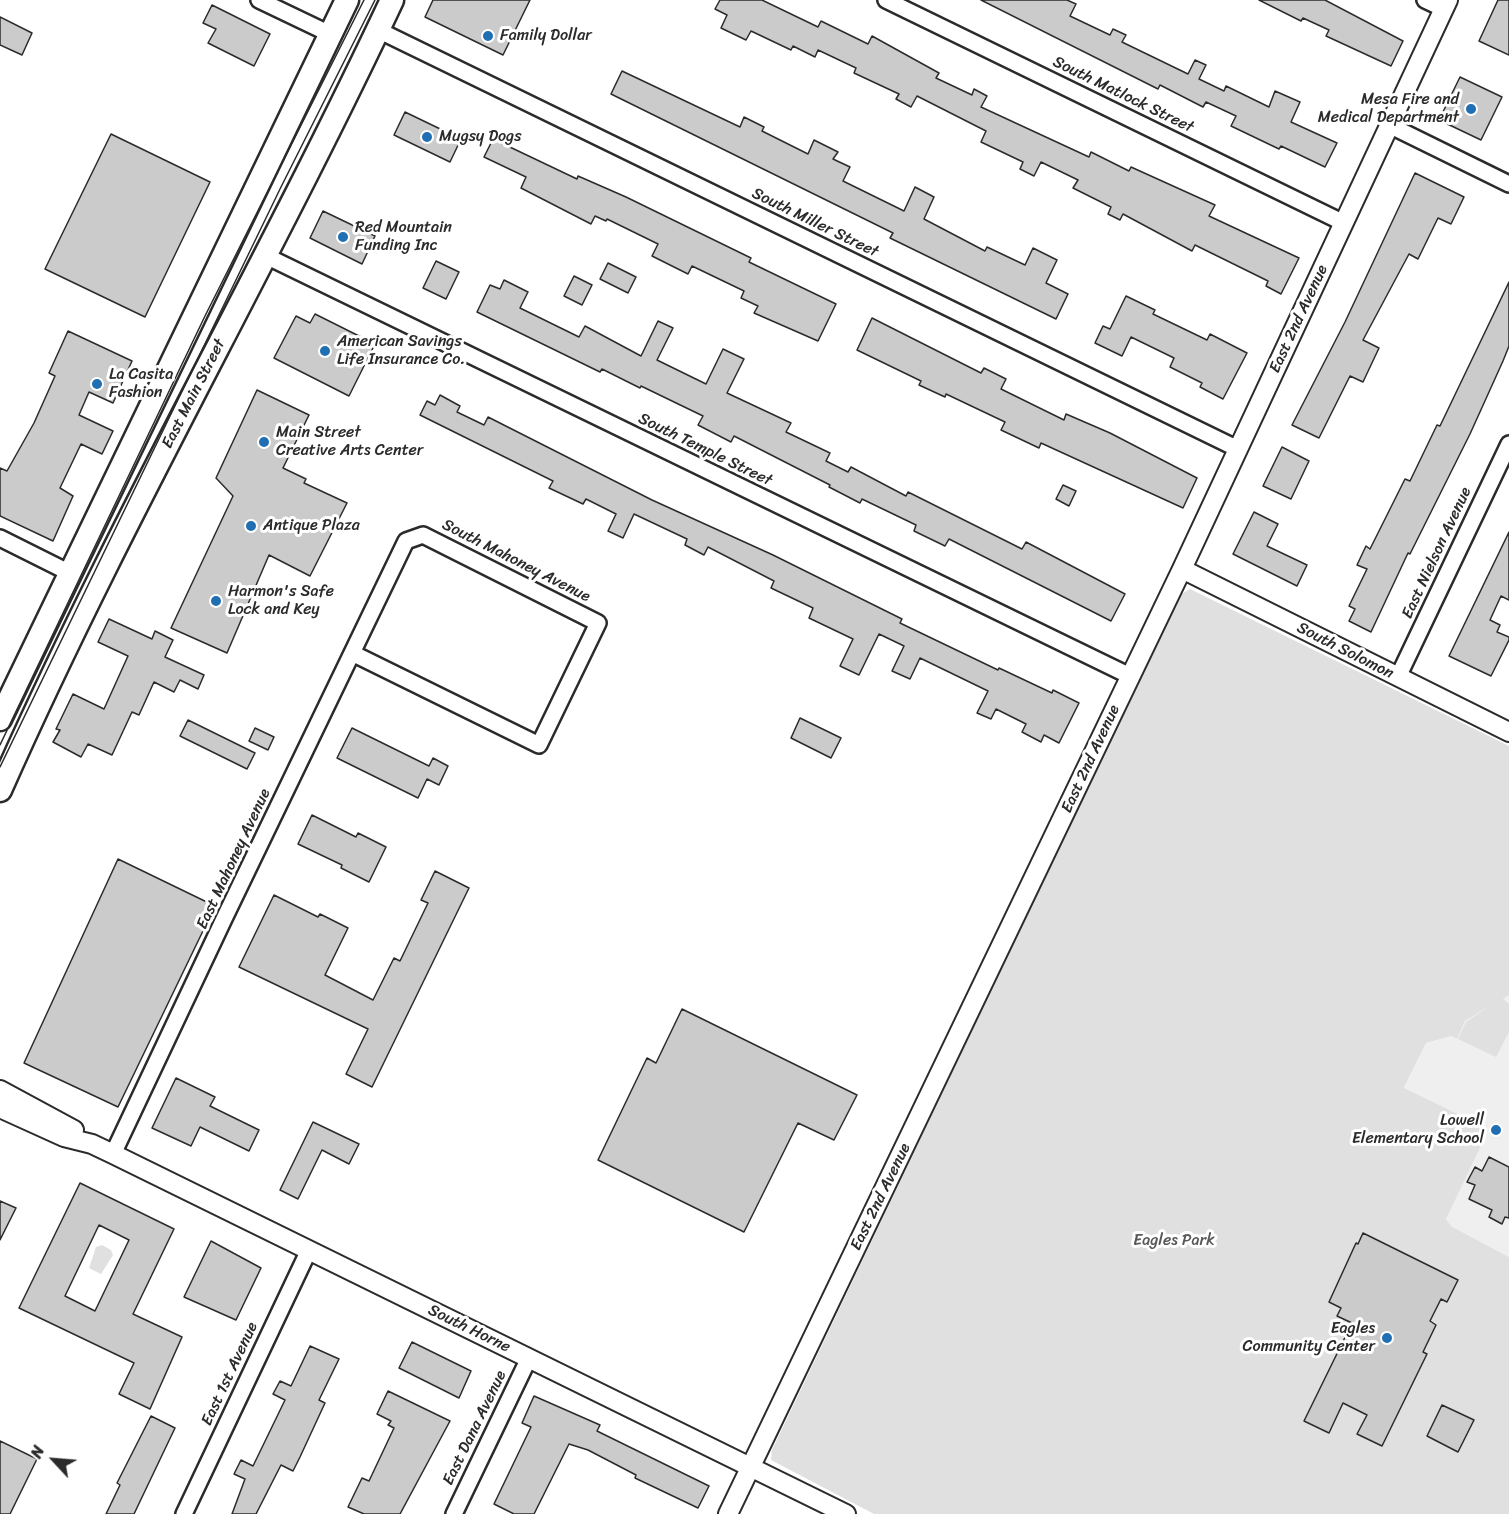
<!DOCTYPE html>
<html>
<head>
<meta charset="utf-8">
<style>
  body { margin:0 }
  #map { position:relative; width:1509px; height:1514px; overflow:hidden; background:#fff; font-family:Sriracha,sans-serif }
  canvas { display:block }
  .north { position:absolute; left:24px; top:1430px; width:60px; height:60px; -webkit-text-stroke:4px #fff; paint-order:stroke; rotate:296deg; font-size:16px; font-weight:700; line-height:24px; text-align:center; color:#2b2b2b }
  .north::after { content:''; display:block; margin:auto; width:21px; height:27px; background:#2b2b2b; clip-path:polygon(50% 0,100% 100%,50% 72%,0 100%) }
</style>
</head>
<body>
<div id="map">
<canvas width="1509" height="1514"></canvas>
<div class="north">N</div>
</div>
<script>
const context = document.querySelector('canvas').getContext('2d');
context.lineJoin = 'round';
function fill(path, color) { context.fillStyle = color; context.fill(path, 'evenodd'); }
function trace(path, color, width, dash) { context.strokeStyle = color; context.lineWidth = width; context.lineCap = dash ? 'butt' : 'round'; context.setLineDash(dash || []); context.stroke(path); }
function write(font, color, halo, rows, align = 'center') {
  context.font = font + ' Sriracha,sans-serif'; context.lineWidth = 6; context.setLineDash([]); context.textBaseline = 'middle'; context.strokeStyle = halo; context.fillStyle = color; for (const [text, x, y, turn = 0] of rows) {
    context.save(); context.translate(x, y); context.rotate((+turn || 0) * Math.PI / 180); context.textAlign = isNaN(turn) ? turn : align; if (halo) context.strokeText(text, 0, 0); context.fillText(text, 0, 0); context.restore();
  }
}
fill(new Path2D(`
  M 1509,995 L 1509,1257 L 1451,1226 L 1446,1219 L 1404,1089 L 1426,1043 L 1451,1036 L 1457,1039 L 1465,1021 Z`), '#efefef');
fill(new Path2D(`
  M 1190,589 L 1509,746 L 1509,995 L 1503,999 L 1509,1004 L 1509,1032 L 1496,1057 L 1458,1039 L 1466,1022 L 1490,1006 L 1465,1021 L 1457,1039 L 1451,1036 L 1426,1043 L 1404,1088 L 1480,1125 L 1486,1135 L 1446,1219 L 1451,1226 L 1509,1257 L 1509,1514 L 874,1514 L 771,1460 L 772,1450 L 1180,595 Z
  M 102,1245 L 111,1250 L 113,1255 L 101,1274 L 89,1268 L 96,1247 Z`), '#e0e0e0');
const building = new Path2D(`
  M 433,0 L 530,0 L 503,55 L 425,17 Z
  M 720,0 L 762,0 L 818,27 L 821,21 L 868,44 L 872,36 L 939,73 L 936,78 L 972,95 L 974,89 L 987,96 L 981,107 L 1089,157 L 1091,152 L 1129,171 L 1131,167 L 1215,205 L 1209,216 L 1299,258 L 1281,294 L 1266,286 L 1268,281 L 1195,245 L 1192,251 L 1123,214 L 1120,220 L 1108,214 L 1111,207 L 1073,188 L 1078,180 L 1041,162 L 1034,176 L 1020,169 L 1023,162 L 981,142 L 986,131 L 917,96 L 911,107 L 896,99 L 899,94 L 854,73 L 856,68 L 818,50 L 815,57 L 793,46 L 791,50 L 751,31 L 746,40 L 721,28 L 727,15 L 715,9 Z
  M 981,0 L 1067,0 L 1076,4 L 1070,16 L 1110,35 L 1113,29 L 1126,35 L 1122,42 L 1188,74 L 1195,60 L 1206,65 L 1199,79 L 1224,91 L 1226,86 L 1269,107 L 1275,91 L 1300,102 L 1291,122 L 1337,143 L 1325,167 L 1281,146 L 1279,149 L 1231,126 L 1236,116 L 1206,102 L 1203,107 L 1160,85 L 1158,89 Z
  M 1259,0 L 1325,0 L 1403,41 L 1391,66 L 1326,36 L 1329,30 L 1303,18 L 1301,21 Z
  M 1498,0 L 1509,0 L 1509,55 L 1479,41 Z
  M 212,5 L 270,34 L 254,66 L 208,43 L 216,29 L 203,23 Z
  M 0,17 L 32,33 L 22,55 L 0,45 Z
  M 622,71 L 740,127 L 744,117 L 764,127 L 762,131 L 808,154 L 814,140 L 838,152 L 833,159 L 850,167 L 843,181 L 904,211 L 915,187 L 934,197 L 924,219 L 985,251 L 987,247 L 1025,265 L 1033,248 L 1057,260 L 1046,283 L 1068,294 L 1056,319 L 890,238 L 893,233 L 611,94 Z
  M 1460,77 L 1502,97 L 1481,140 L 1439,120 Z
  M 405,112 L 461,139 L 450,162 L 394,135 Z
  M 111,134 L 210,182 L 145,317 L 45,269 Z
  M 493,139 L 577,179 L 578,176 L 626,197 L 751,258 L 749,262 L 836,304 L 818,341 L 754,313 L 758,306 L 741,298 L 744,291 L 692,266 L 688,274 L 652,256 L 658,244 L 607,219 L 606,221 L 595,216 L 591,224 L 521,188 L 526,177 L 484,157 Z
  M 1415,173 L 1464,197 L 1451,224 L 1438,218 L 1418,259 L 1409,254 L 1363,340 L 1379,348 L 1363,382 L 1350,376 L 1319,438 L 1292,425 L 1345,322 Z
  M 323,211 L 375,236 L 362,264 L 310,238 Z
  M 436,261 L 459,272 L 446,299 L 423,288 Z
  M 608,263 L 636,277 L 628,293 L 600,279 Z
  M 574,276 L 592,285 L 582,305 L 564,296 Z
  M 504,280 L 528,292 L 520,308 L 579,337 L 585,326 L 641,356 L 658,321 L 673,328 L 657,360 L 706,384 L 723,349 L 744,359 L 727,393 L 791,423 L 786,432 L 830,453 L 826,461 L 848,472 L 851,467 L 906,496 L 908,492 L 1022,549 L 1026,542 L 1125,594 L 1111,621 L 949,539 L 945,546 L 914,531 L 916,525 L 862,499 L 860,503 L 829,487 L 830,485 L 734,436 L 731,442 L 698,425 L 703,416 L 641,386 L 640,388 L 602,369 L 600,372 L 477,312 L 490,285 L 500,289 Z
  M 1509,282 L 1509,346 L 1503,361 L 1470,434 L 1410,554 L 1408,553 L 1371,632 L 1349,621 L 1355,609 L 1349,606 L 1367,569 L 1357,565 L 1366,546 L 1370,549 L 1405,479 L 1410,481 L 1437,425 L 1440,426 Z
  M 1126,296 L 1155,310 L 1153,314 L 1207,340 L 1210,334 L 1247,353 L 1223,399 L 1200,387 L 1202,383 L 1170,367 L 1174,358 L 1131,337 L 1122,356 L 1095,343 L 1103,326 L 1110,329 Z
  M 315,314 L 375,344 L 349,396 L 274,358 L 296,316 L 310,323 Z
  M 872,318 L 981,373 L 984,368 L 1006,379 L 1001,389 L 1064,420 L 1066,414 L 1110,433 L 1197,478 L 1183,508 L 1041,443 L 1039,448 L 1001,430 L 1005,422 L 946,394 L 945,397 L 919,385 L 921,381 L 857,350 Z
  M 68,331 L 132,361 L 113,403 L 89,392 L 79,415 L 113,431 L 102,454 L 81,444 L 60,488 L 73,496 L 53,541 L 0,516 L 0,468 L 7,471 L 34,423 L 55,376 L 49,373 Z
  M 257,390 L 309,415 L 283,468 L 306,479 L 304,483 L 347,503 L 310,576 L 269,555 L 227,653 L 171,628 L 233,496 L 216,478 Z
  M 440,395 L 460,406 L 457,412 L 484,425 L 488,417 L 652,500 L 773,555 L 902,619 L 900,623 L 998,670 L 999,668 L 1052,693 L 1053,690 L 1079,703 L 1059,743 L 1044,735 L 1041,742 L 1022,732 L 1026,724 L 996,709 L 991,719 L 977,713 L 988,691 L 920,658 L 910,679 L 892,671 L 904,646 L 879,634 L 859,675 L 840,666 L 853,639 L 809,618 L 813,608 L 771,588 L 774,581 L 708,547 L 704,555 L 685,545 L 687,539 L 634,514 L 623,538 L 608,531 L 616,514 L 586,499 L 583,504 L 549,488 L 553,481 L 420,415 L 427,401 L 435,405 Z
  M 1282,447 L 1309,461 L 1291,499 L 1263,486 Z
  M 1063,485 L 1076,491 L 1069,506 L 1056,499 Z
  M 1254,512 L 1278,524 L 1267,546 L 1307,565 L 1297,586 L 1233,554 Z
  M 1509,532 L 1509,600 L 1501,596 L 1490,620 L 1500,625 L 1497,632 L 1509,637 L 1509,640 L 1491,676 L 1449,656 Z
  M 109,619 L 152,639 L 155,631 L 173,640 L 165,657 L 204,675 L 198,689 L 180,680 L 174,692 L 154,682 L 139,715 L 132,712 L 112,755 L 88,744 L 81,757 L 53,742 L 60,730 L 56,729 L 73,694 L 104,709 L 128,656 L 98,642 Z
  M 800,718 L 841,738 L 831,758 L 791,738 Z
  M 188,720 L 255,753 L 247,769 L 180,736 Z
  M 255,728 L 274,737 L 268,750 L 249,741 Z
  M 352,728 L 429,766 L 433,758 L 448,766 L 439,785 L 427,779 L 418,798 L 337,758 Z
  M 312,815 L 356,837 L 358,833 L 386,847 L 369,882 L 341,868 L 342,865 L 298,844 Z
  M 118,859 L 215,906 L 118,1107 L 24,1063 Z
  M 435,871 L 469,888 L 372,1087 L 346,1074 L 368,1029 L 239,967 L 274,895 L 318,917 L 320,914 L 348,928 L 325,975 L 373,1000 L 394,958 L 400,961 L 428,903 L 421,900 Z
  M 682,1009 L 857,1095 L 834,1140 L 798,1123 L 744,1232 L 598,1160 L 647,1058 L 656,1063 Z
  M 176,1078 L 215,1097 L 210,1106 L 259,1130 L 249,1151 L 200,1127 L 191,1146 L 152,1128 Z
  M 313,1122 L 359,1144 L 349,1164 L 322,1150 L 298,1199 L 280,1190 Z
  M 1489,1157 L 1509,1167 L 1509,1218 L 1505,1217 L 1502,1224 L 1489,1217 L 1492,1210 L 1469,1199 L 1475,1185 L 1467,1182 L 1475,1167 L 1482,1171 Z
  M 80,1183 L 174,1229 L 133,1314 L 182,1337 L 150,1409 L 119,1394 L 134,1363 L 19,1308 ZM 99,1225 L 129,1240 L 95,1311 L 65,1296 Z
  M 0,1201 L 16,1208 L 0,1240 Z
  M 1363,1233 L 1458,1280 L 1447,1302 L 1441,1299 L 1430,1321 L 1436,1325 L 1423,1352 L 1427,1354 L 1382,1446 L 1357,1434 L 1367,1415 L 1343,1403 L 1329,1433 L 1304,1421 L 1352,1323 L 1337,1316 L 1341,1308 L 1329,1302 L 1356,1243 L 1358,1244 Z
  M 211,1241 L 261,1268 L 236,1320 L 184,1297 Z
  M 412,1342 L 471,1371 L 459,1398 L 399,1368 Z
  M 310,1346 L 339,1359 L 319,1400 L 325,1403 L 300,1457 L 293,1471 L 281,1465 L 256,1514 L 232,1514 L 245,1479 L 234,1474 L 241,1460 L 253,1466 L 285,1400 L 273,1394 L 280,1381 L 291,1386 Z
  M 388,1391 L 450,1421 L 400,1514 L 364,1514 L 348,1507 L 362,1478 L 369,1481 L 394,1428 L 388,1425 L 391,1421 L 377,1414 Z
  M 534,1396 L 600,1425 L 597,1431 L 709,1486 L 698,1508 L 635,1478 L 636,1475 L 588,1450 L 569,1444 L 534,1514 L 514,1514 L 494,1504 L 531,1427 L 522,1423 Z
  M 1442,1405 L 1474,1420 L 1458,1452 L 1427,1436 Z
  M 151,1416 L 175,1428 L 134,1514 L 106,1514 L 120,1485 L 117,1483 Z
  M 0,1441 L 37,1459 L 10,1514 L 0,1514 Z`);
fill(building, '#cbcbcb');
trace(building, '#2b2b2b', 1.5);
const minor = new Path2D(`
  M 259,0 L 330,34
  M 886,0 L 1344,223
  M 1425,0 L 1444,9
  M 378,30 L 1238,449
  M 1389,125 L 1509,184
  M 264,255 L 1130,676
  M 0,538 L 70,573
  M 1398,677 L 1509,444
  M 113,1154 C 209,949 307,744 406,541 L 423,535 L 598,623 L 539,745 L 352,653
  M 184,1514 L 309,1250
  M 454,1514 L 529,1358`);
const tertiary = new Path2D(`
  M 1182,569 L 1509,732
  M 0,1090 L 74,1130
  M 0,1108 L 64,1137 L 92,1144 L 113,1154 L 846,1514
  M 728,1514 L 1182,569 L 1448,0`);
const primary = new Path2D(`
  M 0,719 L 347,0
  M 0,790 C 119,521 267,266 392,0`);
trace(minor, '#2b2b2b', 20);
trace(tertiary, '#2b2b2b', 22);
trace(primary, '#2b2b2b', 27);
trace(minor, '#fff', 15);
trace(tertiary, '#fff', 18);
trace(primary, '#fff', 22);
trace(new Path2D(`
  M 0,745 L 205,316 L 364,0
  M 0,767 L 281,187 L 375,0`), '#2b2b2b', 1.5);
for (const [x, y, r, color] of [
  [488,36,6,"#1f6fb2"],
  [1471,109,6,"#1f6fb2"],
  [427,137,6,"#1f6fb2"],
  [343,237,6,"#1f6fb2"],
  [325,351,6,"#1f6fb2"],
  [97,384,6,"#1f6fb2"],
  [264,442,6,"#1f6fb2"],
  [251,526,6,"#1f6fb2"],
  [216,601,6,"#1f6fb2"],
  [1496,1130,6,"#1f6fb2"],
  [1387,1338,6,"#1f6fb2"]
]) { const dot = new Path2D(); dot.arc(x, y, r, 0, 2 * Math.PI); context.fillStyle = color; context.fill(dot); trace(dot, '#fff', 2); }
write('16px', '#2b2b2b', '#fff', [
  ["Family Dollar",500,36],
  ["Mesa Fire and",1459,100,"right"],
  ["Medical Department",1459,118,"right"],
  ["Mugsy Dogs",439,137],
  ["Red Mountain",355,228],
  ["Funding Inc",355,246],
  ["American Savings",337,342],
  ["Life Insurance Co.",337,360],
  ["La Casita",109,375],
  ["Fashion",109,393],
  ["Main Street",276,433],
  ["Creative Arts Center",276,451],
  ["Antique Plaza",263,526],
  ["Harmon's Safe",228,592],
  ["Lock and Key",228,610],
  ["Lowell",1484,1121,"right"],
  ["Elementary School",1484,1139,"right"],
  ["Eagles",1375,1329,"right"],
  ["Community Center",1375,1347,"right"]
], 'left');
write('16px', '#2b2b2b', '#fff', [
  ["South Matlock Street",1123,95,26],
  ["South Miller Street",815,223,26],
  ["East 2nd Avenue",1299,319,-65],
  ["East Main Street",194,394,-63],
  ["South Temple Street",705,450,26],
  ["East Nielson Avenue",1437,553,-65],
  ["South Mahoney Avenue",516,561,27],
  ["South Solomon",1345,651,27],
  ["East 2nd Avenue",1091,759,-65],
  ["East Mahoney Avenue",234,859,-65],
  ["East 2nd Avenue",881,1197,-64],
  ["South Horne",469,1329,26],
  ["East 1st Avenue",230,1374,-65],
  ["East Dana Avenue",475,1428,-64]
]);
write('16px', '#585858', '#fff', [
  ["Eagles Park",1174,1241]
]);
</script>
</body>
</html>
